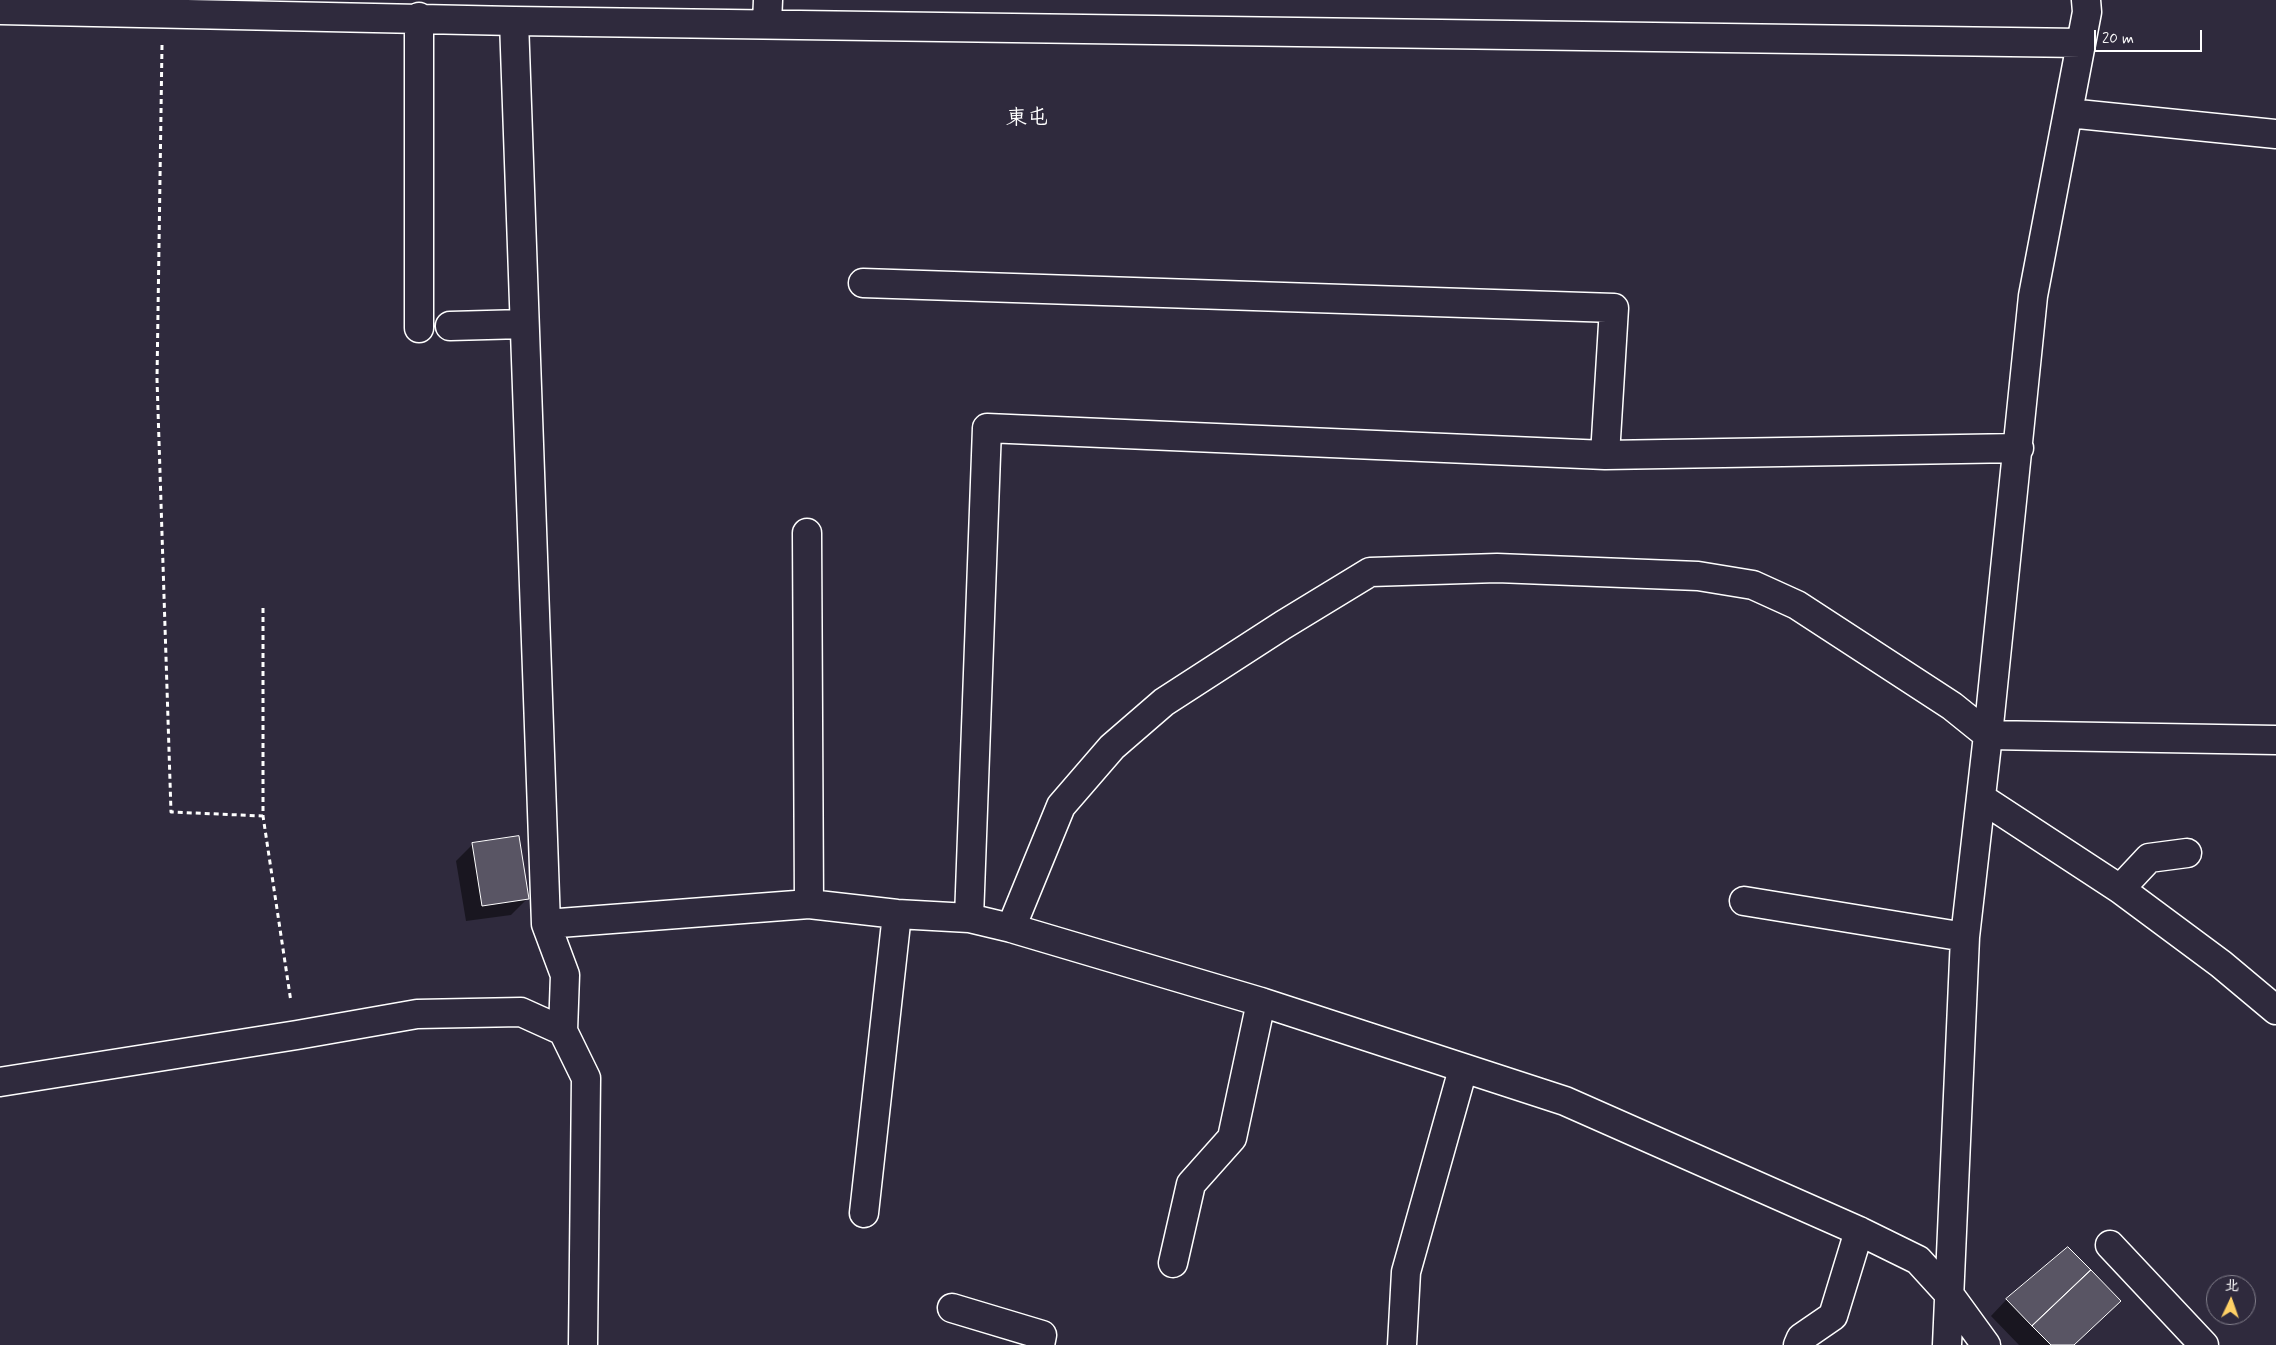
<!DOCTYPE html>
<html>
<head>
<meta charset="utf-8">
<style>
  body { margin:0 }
  #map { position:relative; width:2276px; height:1345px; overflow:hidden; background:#2f2a3d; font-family:Mynerve,"LXGW WenKai TC",sans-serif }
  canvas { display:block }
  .north { position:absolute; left:2206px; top:1275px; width:50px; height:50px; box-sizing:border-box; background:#2f2a3d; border:1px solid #827f8b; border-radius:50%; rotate:3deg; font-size:14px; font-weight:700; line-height:20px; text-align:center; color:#fff }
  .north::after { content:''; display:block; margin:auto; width:18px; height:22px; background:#ffd166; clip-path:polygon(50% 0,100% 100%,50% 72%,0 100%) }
  .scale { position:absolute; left:2094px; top:30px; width:108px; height:22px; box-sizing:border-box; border:2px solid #fff; border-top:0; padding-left:6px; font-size:15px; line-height:18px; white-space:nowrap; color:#fff; -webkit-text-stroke:4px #2f2a3d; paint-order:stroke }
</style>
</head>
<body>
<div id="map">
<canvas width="2276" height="1345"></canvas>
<div class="north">北</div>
<div class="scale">20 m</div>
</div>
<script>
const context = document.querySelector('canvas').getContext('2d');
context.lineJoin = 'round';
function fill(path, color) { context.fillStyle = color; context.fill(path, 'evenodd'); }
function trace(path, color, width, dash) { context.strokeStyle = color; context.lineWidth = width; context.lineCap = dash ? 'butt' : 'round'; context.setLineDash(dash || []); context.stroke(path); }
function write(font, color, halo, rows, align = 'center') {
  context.font = font + ' Mynerve,"LXGW WenKai TC",sans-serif'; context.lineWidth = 4; context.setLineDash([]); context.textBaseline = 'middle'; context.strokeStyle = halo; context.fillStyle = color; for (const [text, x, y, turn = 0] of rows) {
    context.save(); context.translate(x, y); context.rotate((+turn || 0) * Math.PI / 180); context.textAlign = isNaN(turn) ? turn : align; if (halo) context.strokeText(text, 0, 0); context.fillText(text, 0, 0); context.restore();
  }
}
fill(new Path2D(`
  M 473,844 L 528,898 L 511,915 L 466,921 L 456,861 Z
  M 2007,1299 L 2073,1345 L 2019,1345 L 1991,1316 Z`), '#0007');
const building = new Path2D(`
  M 519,836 L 529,899 L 482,906 L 472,843 Z
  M 2068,1247 L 2091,1270 L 2032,1326 L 2006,1299 Z
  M 2091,1270 L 2121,1301 L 2074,1345 L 2051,1345 L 2032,1326 Z`);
fill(building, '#595564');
trace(building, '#fff', 1);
const minor = new Path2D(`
  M 0,10 L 514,21 L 2081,43
  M 419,17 L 419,328
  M 514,21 L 546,924
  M 767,23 L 768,0
  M 2068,113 L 2276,134
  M 863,283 L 1614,308 L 1605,455
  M 450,326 L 524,324
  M 807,533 L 809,904
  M 1981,798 L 2120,889 L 2221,964 L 2276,1010
  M 2120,889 L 2149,858 L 2187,853
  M 1744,901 L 1965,937
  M 969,918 L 987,428 L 1605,455 L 2019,448
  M 1011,928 L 1061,806 L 1112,747 L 1164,702 L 1283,625 L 1370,572 L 1497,568 L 1698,576 L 1753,585 L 1797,605 L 1952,706 L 1988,735 L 2276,740
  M 563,1031 L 565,975 L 546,924 L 809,904 L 897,914 L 969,918 L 1011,928 L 1261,1002 L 1565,1101 L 1859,1231 L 1918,1260 L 1949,1294 L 1986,1345
  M 0,1082 L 297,1035 L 417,1014 L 521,1012 L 563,1031 L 586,1078 L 583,1345
  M 864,1213 L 897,914
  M 2110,1245 L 2204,1345
  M 1173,1263 L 1191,1184 L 1232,1138 L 1261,1002
  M 952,1308 L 1042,1335 L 1040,1345
  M 1402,1345 L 1406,1272 L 1463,1069
  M 1798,1345 L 1801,1338 L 1833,1316 L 1859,1231
  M 1947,1345 L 1965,937 L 1988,735 L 2033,296 L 2087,12 L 2086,0`);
trace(minor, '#fff', 31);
trace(new Path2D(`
  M 162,45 L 157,379 L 171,812 L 263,816
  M 263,608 L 263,816 L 291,1002`), '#fff', 3, [5, 4]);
trace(minor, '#2f2a3d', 28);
write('21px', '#fff', '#2f2a3d', [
  ["東屯",1027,120]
]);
</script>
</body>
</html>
